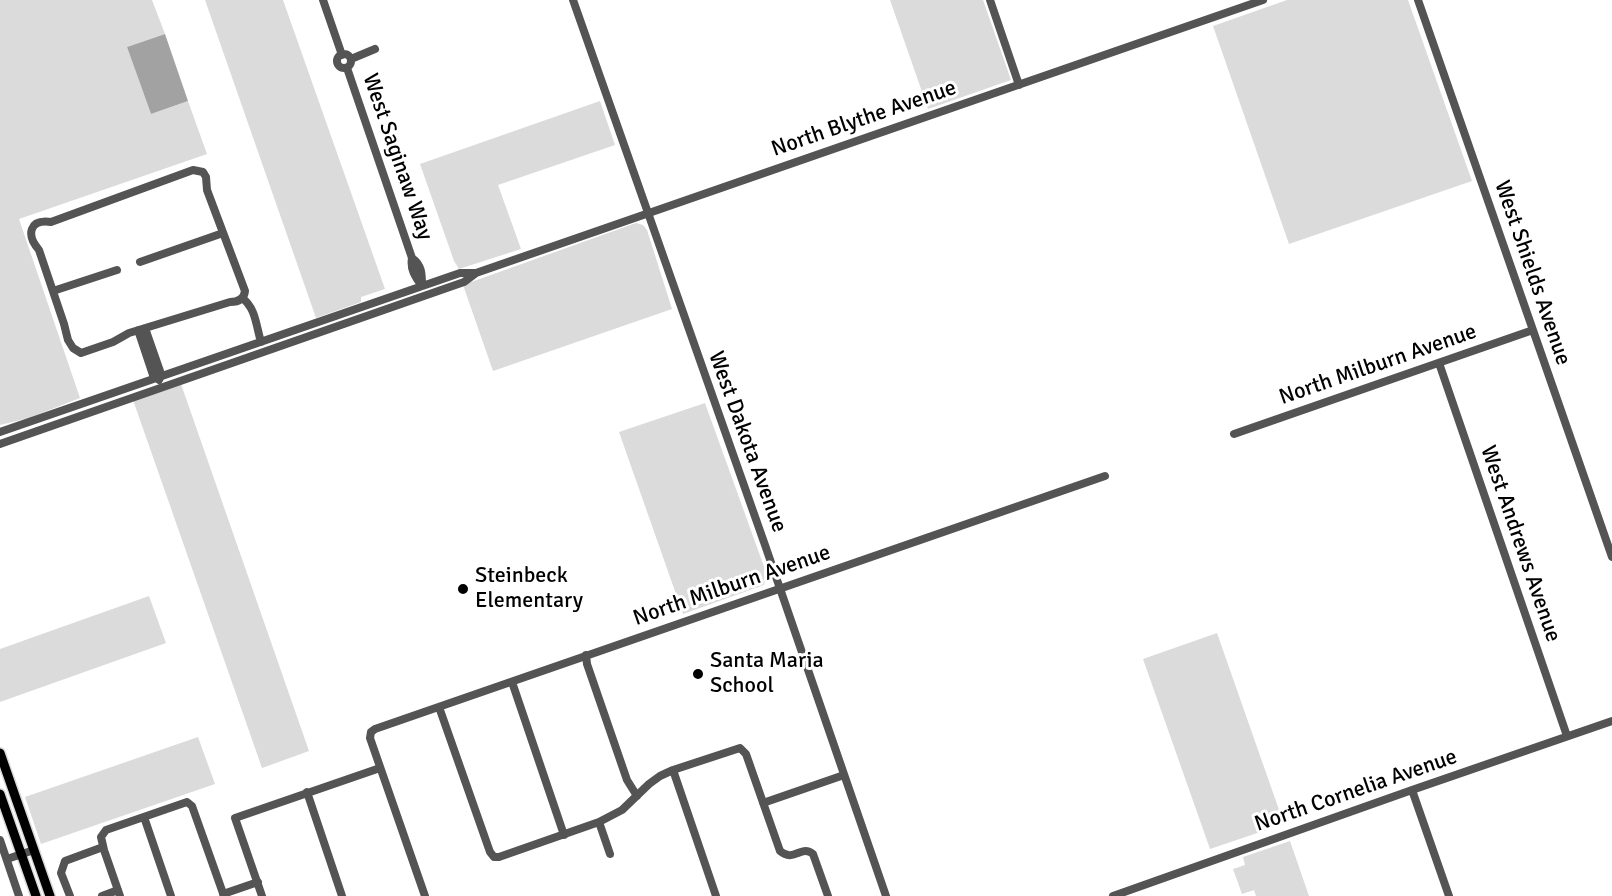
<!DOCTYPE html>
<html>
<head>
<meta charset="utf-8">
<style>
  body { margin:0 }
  canvas { display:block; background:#fff }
</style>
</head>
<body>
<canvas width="1612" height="896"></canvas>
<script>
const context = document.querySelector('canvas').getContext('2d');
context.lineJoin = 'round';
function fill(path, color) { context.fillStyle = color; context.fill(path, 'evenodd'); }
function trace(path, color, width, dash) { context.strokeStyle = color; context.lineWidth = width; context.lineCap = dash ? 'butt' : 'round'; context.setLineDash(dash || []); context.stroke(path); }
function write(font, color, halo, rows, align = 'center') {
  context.font = font + ' Signika,sans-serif'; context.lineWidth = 6; context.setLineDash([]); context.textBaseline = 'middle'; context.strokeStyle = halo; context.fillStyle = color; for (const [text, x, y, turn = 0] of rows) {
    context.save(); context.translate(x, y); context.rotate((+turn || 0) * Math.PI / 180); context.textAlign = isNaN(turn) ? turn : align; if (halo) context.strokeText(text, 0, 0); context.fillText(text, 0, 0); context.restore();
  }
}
fill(new Path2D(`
  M 0,0 L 152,0 L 165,34 L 127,47 L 151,114 L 188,101 L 207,154 L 19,219 L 80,398 L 29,418 L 0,425 Z
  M 205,0 L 283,0 L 385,289 L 361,297 L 361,302 L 316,318 Z
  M 890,0 L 983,0 L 1011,80 L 928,109 Z
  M 1287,0 L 1408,0 L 1472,181 L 1289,244 L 1213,26 Z
  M 600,101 L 615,145 L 498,185 L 521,249 L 459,269 L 454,261 L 420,164 Z
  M 636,223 L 643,225 L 647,230 L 672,309 L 493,371 L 463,285 Z
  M 181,384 L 309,751 L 262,768 L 133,400 Z
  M 705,403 L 767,575 L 764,585 L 683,614 L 619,432 Z
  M 149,596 L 166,643 L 0,702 L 0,649 Z
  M 1217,633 L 1284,824 L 1210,849 L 1143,659 Z
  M 198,737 L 215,784 L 41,844 L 25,797 Z
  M 1290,841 L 1309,896 L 1256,896 L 1254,890 L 1242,894 L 1233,869 L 1245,865 L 1243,857 Z`), '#dbdbdb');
fill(new Path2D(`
  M 165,34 L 188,101 L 151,114 L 127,47 Z`), '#a2a2a2');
const major = new Path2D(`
  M 0,753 L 50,896
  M 0,794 L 36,896`);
trace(major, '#dbdbdb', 12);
trace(new Path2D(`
  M 323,0 L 342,55
  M 573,0 L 765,545 L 886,896
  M 990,0 L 1019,85
  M 1418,0 L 1612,557
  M337 61a7 7 0 1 1 14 0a7 7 0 1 1-14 0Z
  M 351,59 L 375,49
  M 347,68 L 412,258 C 410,269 415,277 422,286
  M 193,170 L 203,172 L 206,177 L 207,190 L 245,291 C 244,300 237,302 230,302 L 129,333 L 113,342 L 81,353 L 73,348 L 68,340 L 64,324 L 39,250 C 26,235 29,219 51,222 Z
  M 412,258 C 422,265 422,274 422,286
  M 140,262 L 223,233
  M 53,291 L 117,270
  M 242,298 C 256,308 256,326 261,342
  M 145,328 L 160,371 L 161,376 L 159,380
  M 138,330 L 154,378
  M 1439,363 L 1567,736
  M 0,432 L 460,273 L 475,273
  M 1234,434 L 1533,330
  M 0,444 L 464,282 L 476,273 L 1263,0
  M 586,655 L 587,664 L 627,780 L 637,796
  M 512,682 L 564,835
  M 439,707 L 490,852 L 494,857 L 499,857 L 599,822 L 622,810 L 649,784 L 660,776 L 673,770 L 740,748 L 746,754 L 780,851 C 794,863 801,844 813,854 L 828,896
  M 673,770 L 716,896
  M 1412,790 L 1449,896
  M 307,792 L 342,896
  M 763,803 L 844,775
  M 144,817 L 171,896
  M 599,822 L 610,854
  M 0,840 L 19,896
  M 7,859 L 34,850
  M 223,894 L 258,882
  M 70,896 L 61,873 L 65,861 L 103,847
  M 102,896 L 118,890
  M 120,896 L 104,850 L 101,837 L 106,830 L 187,802 L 192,806 L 224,896
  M 262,896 L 235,818 L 380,768
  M 425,896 L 370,738 L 371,732 L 375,729 L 1105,476
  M 1113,896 L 1412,790 L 1612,721`), '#545454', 8);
trace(major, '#000', 9);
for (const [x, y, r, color] of [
  [463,589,6,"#000"],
  [698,674,6,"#000"]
]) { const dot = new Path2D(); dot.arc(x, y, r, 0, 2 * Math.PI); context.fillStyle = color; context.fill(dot); trace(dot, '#fff', 2); }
write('22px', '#000', '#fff', [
  ["North Blythe Avenue",864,119,-19],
  ["West Saginaw Way",397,157,71],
  ["West Shields Avenue",1532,273,71],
  ["North Milburn Avenue",1378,365,-19],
  ["West Dakota Avenue",747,442,70],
  ["West Andrews Avenue",1520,544,71],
  ["North Milburn Avenue",732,586,-19],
  ["North Cornelia Avenue",1356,791,-19]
]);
write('22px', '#000', '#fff', [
  ["Steinbeck",475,576],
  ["Elementary",475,601],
  ["Santa Maria",710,661],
  ["School",710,686]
], 'left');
</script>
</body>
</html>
